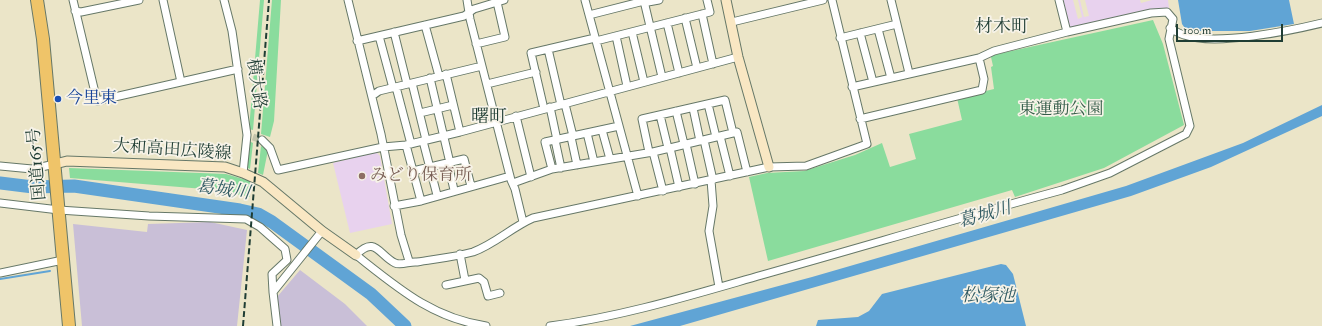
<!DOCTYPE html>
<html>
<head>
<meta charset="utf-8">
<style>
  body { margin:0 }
  #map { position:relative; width:1322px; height:326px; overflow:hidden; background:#ebe5c8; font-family:"IM FELL Double Pica",serif }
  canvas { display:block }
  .scale { position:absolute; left:1176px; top:24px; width:107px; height:18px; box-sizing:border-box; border:2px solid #1f3d34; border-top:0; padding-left:5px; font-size:12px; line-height:14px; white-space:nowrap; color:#1f3d34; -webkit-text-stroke:3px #f7f3e8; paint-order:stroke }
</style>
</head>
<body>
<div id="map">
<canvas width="1322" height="326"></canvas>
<div class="scale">100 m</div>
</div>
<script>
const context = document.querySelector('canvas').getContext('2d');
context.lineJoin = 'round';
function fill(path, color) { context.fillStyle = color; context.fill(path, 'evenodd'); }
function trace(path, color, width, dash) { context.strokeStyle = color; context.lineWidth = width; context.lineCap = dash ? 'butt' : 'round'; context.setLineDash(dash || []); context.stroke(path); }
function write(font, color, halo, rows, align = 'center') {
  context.font = font + ' "IM FELL Double Pica","Noto Serif JP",serif'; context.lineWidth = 3.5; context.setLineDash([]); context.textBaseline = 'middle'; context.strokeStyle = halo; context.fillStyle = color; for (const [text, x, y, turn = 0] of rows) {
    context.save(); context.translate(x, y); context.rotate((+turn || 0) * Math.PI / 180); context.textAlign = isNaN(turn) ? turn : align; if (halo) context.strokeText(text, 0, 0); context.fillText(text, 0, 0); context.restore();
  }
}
fill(new Path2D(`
  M 1062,0 L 1073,0 L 1078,19 L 1082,17 L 1078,0 L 1080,0 L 1084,17 L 1089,16 L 1085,0 L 1140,0 L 1141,3 L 1152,0 L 1168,0 L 1169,8 L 1072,28 L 1068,25 Z
  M 376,152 L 380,156 L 392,224 L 350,233 L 333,163 Z`), '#e8d2ee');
fill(new Path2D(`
  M 210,222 L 247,230 L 237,326 L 82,326 L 73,224 L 147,232 L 148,224 Z
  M 300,270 L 345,304 L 367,326 L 280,326 L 277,297 Z`), '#c9bfd7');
fill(new Path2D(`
  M 260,0 L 264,0 L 253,130 L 249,129 Z
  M 272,0 L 281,0 L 274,121 L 270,137 L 261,134 Z
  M 1153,20 L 1163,44 L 1184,125 L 1104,168 L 1015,197 L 1012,190 L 768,261 L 749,177 L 767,173 L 804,171 L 855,155 L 882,143 L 890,167 L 916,159 L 909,134 L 962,120 L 957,98 L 994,89 L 991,67 L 993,66 L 991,57 L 993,55 Z
  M 249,141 L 253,143 L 250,169 L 246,167 Z
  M 261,146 L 268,150 L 263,175 L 258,173 Z
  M 69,168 L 226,174 L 250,181 L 250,197 L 216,190 L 70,178 Z`), '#8adc9d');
fill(new Path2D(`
  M 1178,0 L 1289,0 L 1294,24 L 1250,31 L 1187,31 L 1182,24 Z
  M 1322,105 L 1322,116 L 1211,167 L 1131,196 L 680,326 L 630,326 L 812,277 L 1126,186 L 1243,143 Z
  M 1001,264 L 1006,265 L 1013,274 L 1026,326 L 816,326 L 818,320 L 858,317 L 869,311 L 882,294 Z`), '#60a4d5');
trace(new Path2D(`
  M 0,279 L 50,271`), '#60a4d5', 2);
trace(new Path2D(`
  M 0,183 L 33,187 L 74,186 L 240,210 L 258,214 L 272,222 L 371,294 L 405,326`), '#60a4d5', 13);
trace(new Path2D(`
  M 253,137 L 262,140`), '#c2c3aa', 7, [7, 3.5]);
const street = new Path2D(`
  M 73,0 L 97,101 L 238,69
  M 163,0 L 181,82
  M 224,0 L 232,31 L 247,135 L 243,173
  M 348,0 L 381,134 L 401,235 L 409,261
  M 467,0 L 470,19 L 511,180 L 515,189 L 523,222
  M 585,0 L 638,196
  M 891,0 L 909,73
  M 644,1 L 648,2 L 659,0
  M 75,11 L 81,12 L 139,0
  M 702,14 L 713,64
  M 589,15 L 644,1 L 662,77
  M 685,18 L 697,68
  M 732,22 L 823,0
  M 667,23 L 679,73
  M 425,25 L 439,76
  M 1170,28 C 1175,31 1180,34 1184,35 C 1216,46 1289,31 1322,23
  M 878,29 L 891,78
  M 394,32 L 407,84
  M 632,32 L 644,82
  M 860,33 L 873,82
  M 379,36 L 393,88
  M 616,36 L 627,86
  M 840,38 L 897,24
  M 357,41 L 464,16 L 474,9 L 504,0
  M 596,41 L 710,12 L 707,0
  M 476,44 L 505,37 L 497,2
  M 548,49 L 561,105
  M 446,74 L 460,132
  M 430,78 L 450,163
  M 412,83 L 426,140
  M 487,84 L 536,72
  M 396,87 L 411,144
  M 852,87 L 979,58
  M 372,96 L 379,91 L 482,66
  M 565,104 L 573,136
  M 708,104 L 716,137
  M 550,107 L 557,140
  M 693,108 L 700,141
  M 544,109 L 531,53 L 595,38
  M 676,111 L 684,144
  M 420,113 L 453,105
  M 660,115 L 668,148
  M 516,116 L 531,177
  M 860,119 L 982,90 L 984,79 L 979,58 L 994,51 L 1067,32
  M 602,130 L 610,159
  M 587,133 L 594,162
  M 720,136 L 730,176
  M 571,137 L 577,165
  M 262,140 L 270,148 L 278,170 L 383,147 L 406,145 L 460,132 L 738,57
  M 555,140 L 561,168
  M 704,140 L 713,180
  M 423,141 L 437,195
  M 686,144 L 695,184
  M 406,145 L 421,201
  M 670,148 L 679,187
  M 649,152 L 642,119 L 725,100 L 733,133
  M 653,152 L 663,191
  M 448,163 L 454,190
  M 0,166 L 32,169 L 55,164
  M 552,169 L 545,142 L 619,126
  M 413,171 L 464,159 L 471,186
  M 711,180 L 713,206 L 709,231 L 719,287
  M 513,183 L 552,169 L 653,152 L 737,132 L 747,172
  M 0,203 L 59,210 L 149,216 L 246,219 L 260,227 L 285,249 L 287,260 L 272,274 L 273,292
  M 394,206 L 421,201 L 510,176
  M 460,254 L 465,280
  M 0,273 L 63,260
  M 446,285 L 479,278 L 484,282 L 488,296 L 500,293
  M 277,326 L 273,292 L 322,231
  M 486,326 C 432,318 398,288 356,255 C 375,235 379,255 395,263 C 401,266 410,261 417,262 C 435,259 455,257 473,252 C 495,244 512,227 533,218 L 769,167 L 806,166 L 867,144 L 832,0
  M 550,326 C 621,317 692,295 762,275 C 862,247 962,217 1062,190 L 1110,173 L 1186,134 L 1190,126 L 1169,39 L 1173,19 L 1167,12 L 1151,13 L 1067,32 L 1059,0`);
const secondary = new Path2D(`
  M 726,0 L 738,57 L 769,167
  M 55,164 L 67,161 L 225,167 L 243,173 L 263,182 L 322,231 L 356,255`);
const highway = new Path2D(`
  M 37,0 L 43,39 L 69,326`);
trace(street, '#667868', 9);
trace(secondary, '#667868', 11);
trace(highway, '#667868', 14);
trace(street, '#fff', 7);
trace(secondary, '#f9e7c3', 9);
trace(highway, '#efc469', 12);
trace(new Path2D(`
  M 243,326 L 269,0`), '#1f3d34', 2, [6, 3]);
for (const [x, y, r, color] of [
  [58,99,4,"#1a4fb4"],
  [362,176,4,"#8d6e63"]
]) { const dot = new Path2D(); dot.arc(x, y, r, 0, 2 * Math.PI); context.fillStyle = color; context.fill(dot); trace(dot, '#f7f3e8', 1.5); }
write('17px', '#1f3d34', '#f7f3e8', [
  ["横大路",255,84,81],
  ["大和高田広陵線",172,151,4],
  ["国道165号",38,164,-95]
]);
write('17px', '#164399', '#f7f3e8', [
  ["今里東",66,99]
], 'left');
write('17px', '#345d49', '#f7f3e8', [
  ["東運動公園",1061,110]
]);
write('17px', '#785e54', '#f7f3e8', [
  ["みどり保育所",370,176]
], 'left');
write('18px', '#1f3d34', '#f7f3e8', [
  ["材木町",1002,28],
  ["曙町",489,118]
]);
write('italic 18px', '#325c64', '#f7f3e8', [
  ["葛城川",223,191,8],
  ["葛城川",985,216,-16],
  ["松塚池",988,297]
]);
</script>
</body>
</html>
